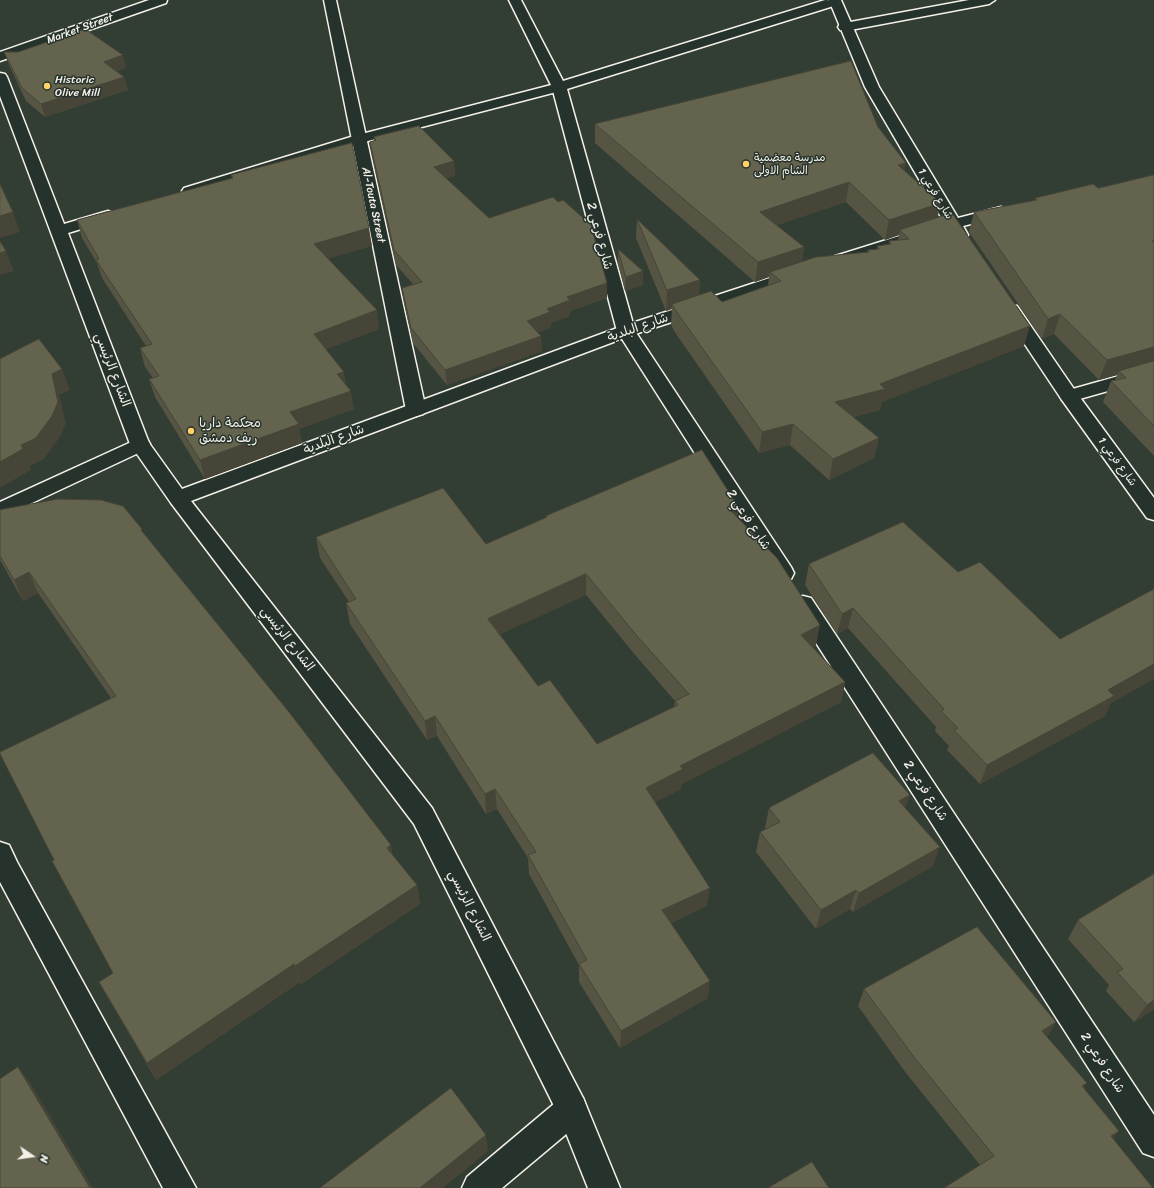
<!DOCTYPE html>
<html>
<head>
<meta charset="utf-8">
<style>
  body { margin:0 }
  #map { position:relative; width:1154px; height:1188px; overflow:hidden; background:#323d34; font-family:Sriracha,sans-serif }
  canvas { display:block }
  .north { position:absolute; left:12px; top:1136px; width:40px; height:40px; -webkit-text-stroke:3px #26332d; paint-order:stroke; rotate:103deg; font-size:11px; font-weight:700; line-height:16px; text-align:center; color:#f4f1e8 }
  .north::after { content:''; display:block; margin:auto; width:14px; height:18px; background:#f4f1e8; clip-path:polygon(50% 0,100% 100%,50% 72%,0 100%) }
</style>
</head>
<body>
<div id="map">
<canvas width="1154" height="1188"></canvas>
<div class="north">N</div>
</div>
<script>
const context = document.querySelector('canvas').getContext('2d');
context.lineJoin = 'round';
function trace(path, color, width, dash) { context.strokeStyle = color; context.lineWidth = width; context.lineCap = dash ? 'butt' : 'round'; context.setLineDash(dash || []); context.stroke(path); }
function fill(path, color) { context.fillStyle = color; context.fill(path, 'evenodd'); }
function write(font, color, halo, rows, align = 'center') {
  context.font = font + ' Sriracha,"Playpen Sans Arabic",sans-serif'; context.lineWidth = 3; context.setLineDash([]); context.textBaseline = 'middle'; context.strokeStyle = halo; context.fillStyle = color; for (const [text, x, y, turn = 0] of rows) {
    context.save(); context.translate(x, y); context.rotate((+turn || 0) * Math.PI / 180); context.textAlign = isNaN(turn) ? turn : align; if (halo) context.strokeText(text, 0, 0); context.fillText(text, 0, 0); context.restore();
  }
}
const street = new Path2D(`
  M 324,0 L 336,0 L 426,410 L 423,414 L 416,416 L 409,414 L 406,410 Z
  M 509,0 L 521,0 L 563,81 L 825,0 L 841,1 L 840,4 L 567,89 L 635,331 L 791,567 L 794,573 L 791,579 L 783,581 L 775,579 L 617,331 L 552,87 Z
  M 969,0 L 995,0 L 989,4 L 845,31 L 840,30 L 838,27 L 840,24 L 845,23 Z
  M 1154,366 L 1154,378 L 1069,402 L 1062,400 L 1060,396 L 1062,392 Z
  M 140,438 L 147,439 L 150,444 L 147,449 L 0,518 L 0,502 Z
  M 803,596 L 811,598 L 1154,1115 L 1154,1157 L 1143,1153 L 795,610 L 792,604 L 795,598 Z
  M 0,842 L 9,845 L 17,862 L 196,1188 L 163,1188 L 0,882 Z
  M 572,1094 L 583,1098 L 587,1109 L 583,1120 L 502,1188 L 462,1188 L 467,1177 L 561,1098 Z`);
const secondary = new Path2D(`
  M 149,0 L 167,0 L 166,3 L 0,61 L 0,52 Z
  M 829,0 L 841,0 L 879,87 L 958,218 L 1001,207 L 1007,209 L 1009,212 L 1007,215 L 963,226 L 968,235 L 966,238 L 960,240 L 954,238 L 949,231 L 841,266 L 835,267 L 829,266 L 827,262 L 829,258 L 944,222 L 865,87 Z
  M 0,73 L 5,74 L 7,77 L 64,224 L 108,211 L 114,213 L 116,216 L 114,219 L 68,233 L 149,443 L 182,489 L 620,327 L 791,271 L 797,270 L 803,271 L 806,275 L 803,279 L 632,335 L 191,501 L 432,808 L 583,1098 L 620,1188 L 588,1188 L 560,1118 L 414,824 L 171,503 L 130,444 L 0,96 Z
  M 559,83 L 564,84 L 566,87 L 564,90 L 364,142 L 196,194 L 184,194 L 182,191 L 184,188 L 354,136 Z
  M 1011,305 L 1017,306 L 1076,392 L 1154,498 L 1154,520 L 1147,518 L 1062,400 L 1002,310 L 1005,306 Z`);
trace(street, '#f4f1e8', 3);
trace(secondary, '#f4f1e8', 3);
fill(street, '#26332d');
fill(secondary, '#26332d');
fill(new Path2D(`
  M 4,52 L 126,68 L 117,71 L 124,77 L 128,90 L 45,117 L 26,101 L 9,65 Z
  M 595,124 L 878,127 L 904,171 L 941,203 L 937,218 L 1024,346 L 882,402 L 880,410 L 853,417 L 879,438 L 874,458 L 829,480 L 790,445 L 759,453 L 674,331 L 671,324 L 672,309 L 666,311 L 636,238 L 637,219 L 700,280 L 699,295 L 722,302 L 768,286 L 769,277 L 755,282 L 595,143 ZM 846,202 L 885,240 L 899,235 L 898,240 L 889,241 L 889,244 L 877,246 L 877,249 L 868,250 L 867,252 L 802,262 L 804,247 L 777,225 Z
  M 374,137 L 454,161 L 455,176 L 446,178 L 489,218 L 607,298 L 570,311 L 570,316 L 551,323 L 551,328 L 538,332 L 542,351 L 447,385 L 413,343 L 404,303 L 402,288 L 413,284 L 396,265 L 372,156 L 370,142 L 374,141 Z
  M 231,175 L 372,246 L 328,258 L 379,329 L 326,349 L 346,386 L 354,409 L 299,429 L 302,443 L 205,479 L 155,397 L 149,379 L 153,378 L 145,367 L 140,348 L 146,346 L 102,278 L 97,263 L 82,238 L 77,220 L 232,178 Z
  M 1154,175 L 1154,456 L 1103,402 L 1111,381 L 1115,380 L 1117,375 L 1099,380 L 1054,334 L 1042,339 L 969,232 L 974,212 L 1035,200 L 1035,198 L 1098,188 Z
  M 618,249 L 643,285 L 625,291 L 618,263 Z
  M 0,510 L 144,534 L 393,856 L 417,885 L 420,904 L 301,984 L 300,982 L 156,1080 L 99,982 L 113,973 L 54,860 L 111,698 L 38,593 L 23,601 L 0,560 Z
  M 546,516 L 738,518 L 816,645 L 813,647 L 845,682 L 841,702 L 682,784 L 681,789 L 655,802 L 707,906 L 671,923 L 708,998 L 620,1048 L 579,982 L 579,965 L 529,874 L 528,858 L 497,809 L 486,814 L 437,736 L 427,740 L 350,624 L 346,603 L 349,602 L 320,558 L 316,537 L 486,544 L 546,518 ZM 586,595 L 636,656 L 675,701 L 674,707 L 597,744 L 538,686 L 500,634 Z
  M 809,564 L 958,572 L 1060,639 L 1110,704 L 1105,716 L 980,784 L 947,750 L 949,746 L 935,731 L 936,727 L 848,628 L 837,634 L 805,585 Z
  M 769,808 L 905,808 L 933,866 L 853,912 L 850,909 L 816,929 L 756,852 L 760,832 L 766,829 L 765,828 Z
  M 1154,874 L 1154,1009 L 1134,1022 L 1106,991 L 1109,985 L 1068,939 L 1078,920 Z
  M 864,989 L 1056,1022 L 1047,1037 L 1084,1087 L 1113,1139 L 980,1165 L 906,1073 L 858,1006 Z`), '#565543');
fill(new Path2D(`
  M 123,55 L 126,68 L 107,75 L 104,62 Z
  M 124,77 L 128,90 L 45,117 L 41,104 Z
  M 454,161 L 455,176 L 435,182 L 434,167 Z
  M 906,163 L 902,182 L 898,165 Z
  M 849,182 L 846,202 L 758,231 L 760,212 Z
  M 941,203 L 936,223 L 900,230 L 899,235 L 885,240 L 889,220 Z
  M 13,212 L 20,232 L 0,238 L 0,216 Z
  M 369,228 L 372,246 L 317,262 L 314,244 Z
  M 804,247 L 801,267 L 770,272 L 769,277 L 755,282 L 758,262 Z
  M 6,251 L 14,271 L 0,275 L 0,253 Z
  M 643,271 L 643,285 L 625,291 L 626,277 Z
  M 700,280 L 698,300 L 672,304 L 672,309 L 666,311 L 667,290 Z
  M 607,283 L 607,298 L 570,311 L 570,316 L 551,323 L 551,328 L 527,336 L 527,321 L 567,297 Z
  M 377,310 L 379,329 L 317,352 L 314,334 Z
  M 1060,314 L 1054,334 L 1042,339 L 1048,319 Z
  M 1030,326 L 1024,346 L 882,402 L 880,410 L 831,422 L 835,402 L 880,384 Z
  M 541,336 L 542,351 L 447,385 L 445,370 Z
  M 1154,347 L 1154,365 L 1119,371 L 1117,375 L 1099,380 L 1107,360 Z
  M 62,369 L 70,390 L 59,395 L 66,423 L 60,437 L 44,459 L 30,466 L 31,470 L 0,488 L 0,462 L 21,445 L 52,374 Z
  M 344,372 L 347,391 L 337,374 Z
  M 351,391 L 354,409 L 299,429 L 302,443 L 205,479 L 200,460 L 290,412 Z
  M 793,424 L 790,445 L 759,453 L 762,432 Z
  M 879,438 L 874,458 L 829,480 L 833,459 Z
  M 739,508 L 737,528 L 731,511 Z
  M 29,572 L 38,593 L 23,601 L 14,580 Z
  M 586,574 L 586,595 L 489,639 L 488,619 Z
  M 853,608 L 848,628 L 837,634 L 842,614 Z
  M 820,625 L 816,645 L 797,656 L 801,635 Z
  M 1154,664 L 1154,679 L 1110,704 L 1105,716 L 980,784 L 987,765 L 1108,690 Z
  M 845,682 L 841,702 L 682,784 L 681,789 L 644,808 L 646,788 L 680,766 Z
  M 435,716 L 437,736 L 427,740 L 425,721 Z
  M 495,789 L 497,809 L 486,814 L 485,794 Z
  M 910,795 L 903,815 L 899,801 Z
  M 391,845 L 395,865 L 387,848 Z
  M 940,847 L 933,866 L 853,912 L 859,893 Z
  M 417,885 L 420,904 L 301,984 L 295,966 Z
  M 710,888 L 707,906 L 660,928 L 662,910 Z
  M 856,890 L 850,909 L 816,929 L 821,910 Z
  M 294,964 L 300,982 L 156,1080 L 147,1063 Z
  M 710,981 L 708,998 L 620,1048 L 621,1031 Z
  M 1154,1000 L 1154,1009 L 1134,1022 L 1147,1005 Z
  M 1056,1022 L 1046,1039 L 1042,1031 Z
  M 18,1067 L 31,1084 L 93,1188 L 90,1188 Z
  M 1119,1131 L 1107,1147 L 1111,1136 Z
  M 486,1135 L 488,1151 L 443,1188 L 420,1188 Z`), '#464537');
const building = new Path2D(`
  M 85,29 L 123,55 L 104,62 L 124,77 L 41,104 L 22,88 L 4,52 L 18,52 Z
  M 851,61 L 878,127 L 906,163 L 898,165 L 941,203 L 889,220 L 849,182 L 760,212 L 804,247 L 758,262 L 595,124 Z
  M 419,126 L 454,161 L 434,167 L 489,218 L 553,197 L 558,202 L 563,200 L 591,225 L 607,283 L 567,297 L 570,300 L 547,309 L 550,312 L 527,321 L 541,336 L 445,370 L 411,328 L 402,288 L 422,282 L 394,250 L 370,142 L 376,140 L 374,137 Z
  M 352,143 L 369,228 L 314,244 L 377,310 L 314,334 L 344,372 L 337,374 L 351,391 L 290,412 L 299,424 L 200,460 L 149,379 L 159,376 L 140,348 L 152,344 L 96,260 L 99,259 L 77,220 L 233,178 L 231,175 Z
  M 1154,175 L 1154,240 L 1152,241 L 1154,243 L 1154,347 L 1107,360 L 1060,314 L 1048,319 L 974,212 L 1037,200 L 1035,198 L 1093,184 L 1098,188 Z
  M 0,184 L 13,212 L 0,216 Z
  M 952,213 L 1030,326 L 880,384 L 885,389 L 835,402 L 879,438 L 833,459 L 793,424 L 762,432 L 676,311 L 672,304 L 711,291 L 722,302 L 781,281 L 770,272 L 816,257 L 869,252 L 868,250 L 879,249 L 877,246 L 891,244 L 889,241 L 909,239 L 900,230 Z
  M 637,219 L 700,280 L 667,290 Z
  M 0,241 L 6,251 L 0,253 Z
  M 618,249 L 643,271 L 626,277 Z
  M 39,339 L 62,369 L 52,374 L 58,402 L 52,416 L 36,438 L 21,445 L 23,449 L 0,462 L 0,359 Z
  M 1154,361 L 1154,426 L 1111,381 L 1126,378 L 1119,371 Z
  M 702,450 L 739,508 L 731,511 L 777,558 L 820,625 L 801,635 L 845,682 L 680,766 L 683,769 L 646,788 L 710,888 L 662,910 L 710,981 L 621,1031 L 579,964 L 587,960 L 528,855 L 536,852 L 495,789 L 485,794 L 435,716 L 425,721 L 346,603 L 356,599 L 316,537 L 443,488 L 486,544 L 547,517 L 546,516 ZM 586,574 L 637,636 L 689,694 L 675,701 L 678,705 L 597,744 L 550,680 L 538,686 L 488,619 Z
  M 58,499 L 101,500 L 123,506 L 142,529 L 141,530 L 289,712 L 391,845 L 387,848 L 417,885 L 295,966 L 294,964 L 147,1063 L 99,982 L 113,973 L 52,861 L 54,860 L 0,754 L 0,752 L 116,696 L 29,572 L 14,580 L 0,556 L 0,510 Z
  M 903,522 L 958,572 L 980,562 L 1060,639 L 1154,589 L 1154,664 L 1108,690 L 1114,696 L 987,765 L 954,730 L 958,728 L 941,711 L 944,709 L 853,608 L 842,614 L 809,564 Z
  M 873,753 L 910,795 L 899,801 L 940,847 L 859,893 L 856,890 L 821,910 L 760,832 L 780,822 L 769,808 Z
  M 1154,874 L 1154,1000 L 1147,1005 L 1117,972 L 1123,969 L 1078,920 Z
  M 977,927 L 1056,1022 L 1042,1031 L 1087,1083 L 1082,1086 L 1119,1131 L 1111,1136 L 1153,1188 L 944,1188 L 994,1156 L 914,1057 L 864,989 Z
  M 18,1067 L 90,1188 L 0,1188 L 0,1079 Z
  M 451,1088 L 486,1135 L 420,1188 L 320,1188 Z
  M 812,1162 L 829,1188 L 768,1188 Z`);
fill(building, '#64634e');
trace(building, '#464537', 1);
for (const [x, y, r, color] of [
  [47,86,4,"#ffd166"],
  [746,164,4,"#ffd166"],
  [191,431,4,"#ffd166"]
]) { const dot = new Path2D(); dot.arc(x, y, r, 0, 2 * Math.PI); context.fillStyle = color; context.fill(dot); trace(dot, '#26332d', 1.5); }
write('11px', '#f4f1e8', '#26332d', [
  ["Market Street",80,29,-20],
  ["شارع فرعي 1",935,194,59],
  ["Al-Touta Street",373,205,78],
  ["شارع فرعي 1",1117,462,54]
]);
write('11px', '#f4f1e8', '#26332d', [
  ["Historic",55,80],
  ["Olive Mill",55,93],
  ["مدرسة معضمية",754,158],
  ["الشام الاولى",754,171]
], 'left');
write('13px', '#f4f1e8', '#26332d', [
  ["شارع فرعي 2",599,236,75],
  ["شارع البلدية",638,328,-19],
  ["الشارع الرئيسي",112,370,69],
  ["شارع البلدية",334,440,-20],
  ["شارع فرعي 2",748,520,57],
  ["الشارع الرئيسي",287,639,52],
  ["شارع فرعي 2",925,791,57],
  ["الشارع الرئيسي",469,906,63],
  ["شارع فرعي 2",1102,1063,57]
]);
write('13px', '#f4f1e8', '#26332d', [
  ["محكمة داريا",199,424],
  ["ريف دمشق",199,439]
], 'left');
</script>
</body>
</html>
